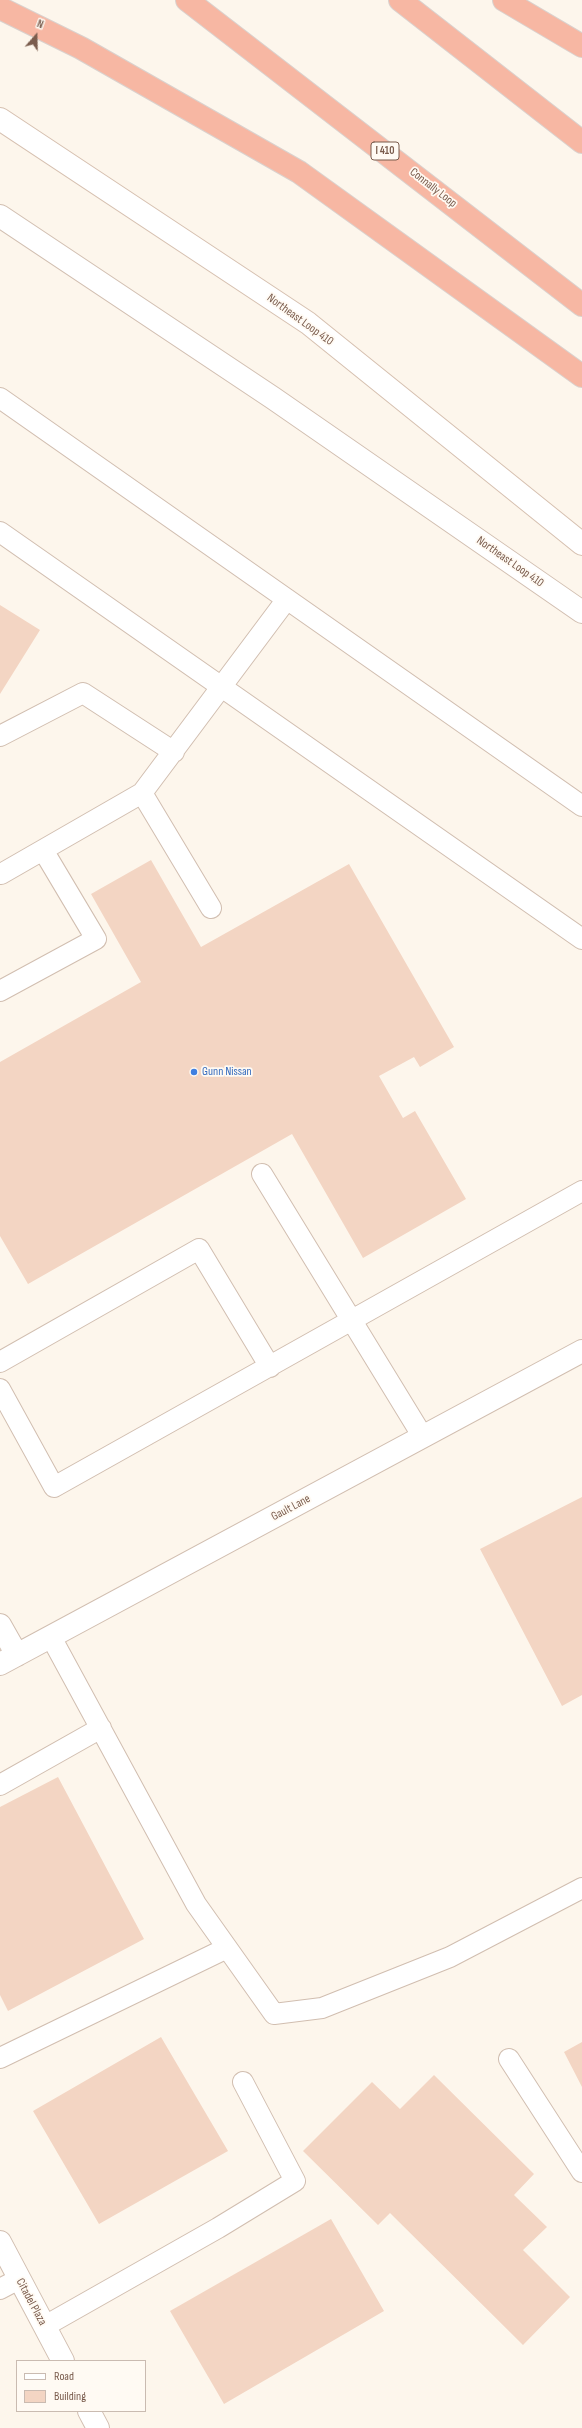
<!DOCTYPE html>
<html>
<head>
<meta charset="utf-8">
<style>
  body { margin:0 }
  #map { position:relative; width:582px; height:2428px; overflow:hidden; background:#fdf6ec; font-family:"Sofia Sans Condensed",sans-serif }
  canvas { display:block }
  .legend { position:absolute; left:16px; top:2360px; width:130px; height:52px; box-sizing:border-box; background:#fffaf3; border:1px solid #cabbb1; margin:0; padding:5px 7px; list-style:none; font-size:12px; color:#7a5c4d }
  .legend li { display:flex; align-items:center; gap:8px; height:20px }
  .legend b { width:20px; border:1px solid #cabbb1 }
  .north { position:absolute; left:16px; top:16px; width:40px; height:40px; -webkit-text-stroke:3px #fffaf3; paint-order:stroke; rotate:20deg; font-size:11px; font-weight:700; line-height:16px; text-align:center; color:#7a5c4d }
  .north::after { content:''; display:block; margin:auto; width:14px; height:18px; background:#7a5c4d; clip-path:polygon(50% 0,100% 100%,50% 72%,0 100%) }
</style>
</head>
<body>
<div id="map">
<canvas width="582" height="2428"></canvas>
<ul class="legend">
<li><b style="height:5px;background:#fff"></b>Road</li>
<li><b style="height:11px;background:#f3d5c3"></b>Building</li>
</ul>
<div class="north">N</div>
</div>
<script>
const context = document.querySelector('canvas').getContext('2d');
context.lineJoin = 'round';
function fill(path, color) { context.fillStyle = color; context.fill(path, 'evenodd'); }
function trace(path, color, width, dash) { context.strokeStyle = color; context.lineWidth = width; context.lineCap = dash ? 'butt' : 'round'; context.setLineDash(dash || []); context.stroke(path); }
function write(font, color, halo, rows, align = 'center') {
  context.font = font + ' "Sofia Sans Condensed",sans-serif'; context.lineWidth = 3.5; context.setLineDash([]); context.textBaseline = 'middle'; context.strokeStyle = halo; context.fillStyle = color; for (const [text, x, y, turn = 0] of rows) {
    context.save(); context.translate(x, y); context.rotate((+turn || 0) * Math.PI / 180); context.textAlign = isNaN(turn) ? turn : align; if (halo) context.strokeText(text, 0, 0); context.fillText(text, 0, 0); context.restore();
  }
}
fill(new Path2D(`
  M 0,605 L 40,630 L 0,694 Z
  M 151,860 L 201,947 L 349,864 L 454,1047 L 420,1067 L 414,1057 L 379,1076 L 403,1118 L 415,1111 L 466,1199 L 363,1258 L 292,1134 L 28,1284 L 0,1236 L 0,1062 L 141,982 L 91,894 Z
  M 582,1497 L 582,1695 L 562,1706 L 480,1549 Z
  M 58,1777 L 144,1939 L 8,2011 L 0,1995 L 0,1807 Z
  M 161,2037 L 228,2151 L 99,2224 L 33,2111 Z
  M 582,2042 L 582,2087 L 564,2052 Z
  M 434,2075 L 534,2174 L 514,2195 L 547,2227 L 523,2250 L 570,2297 L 523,2345 L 390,2213 L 378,2225 L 303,2151 L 372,2082 L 400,2109 Z
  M 331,2219 L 384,2311 L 224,2404 L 170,2311 Z`), '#f3d5c3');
const service = new Path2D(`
  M 0,398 L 582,806
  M 0,532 L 582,939
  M 0,736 L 83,693 L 174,752
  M 142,793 L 211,908
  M 1,874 L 142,793 L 287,599
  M 0,991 L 96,939 L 43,850
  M 262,1174 L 423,1437
  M 0,1362 L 199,1249 L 270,1367
  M 0,1389 L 54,1487 L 582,1191
  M 51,1637 L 196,1904 L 274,2014 L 322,2008 L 450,1957 L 582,1888
  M 0,1785 L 101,1728
  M 0,2058 L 227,1948
  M 509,2059 L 582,2172
  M 0,2289 L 19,2279
  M 45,2326 L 218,2228 L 295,2181 L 243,2082`);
const minor = new Path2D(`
  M 0,216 L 273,398 L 582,612
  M 0,1625 L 17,1655
  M 0,1664 L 582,1351
  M 0,2242 L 63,2361
  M 89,2411 L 98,2428`);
const secondary = new Path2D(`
  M 0,119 L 308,323 L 582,544`);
const motorway = new Path2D(`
  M 187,0 L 582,305
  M 400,0 L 582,142
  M 504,0 L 582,46
  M 0,8 L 81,48 L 299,172 L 582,376`);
trace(service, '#d1beb0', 22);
trace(minor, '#d1beb0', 24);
trace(secondary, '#d6c0b0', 24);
trace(motorway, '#dad1cd', 24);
trace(service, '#fff', 20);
trace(minor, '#fff', 22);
trace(secondary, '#fff', 22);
trace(motorway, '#f7b7a3', 22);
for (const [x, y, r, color] of [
  [194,1072,4,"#3f7fe0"]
]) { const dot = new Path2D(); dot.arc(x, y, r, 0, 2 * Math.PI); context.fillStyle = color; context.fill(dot); trace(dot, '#fffaf3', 1.5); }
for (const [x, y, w] of [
  [385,151,28]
]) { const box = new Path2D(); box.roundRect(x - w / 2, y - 9, w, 18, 3); context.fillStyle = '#fffaf3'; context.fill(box); trace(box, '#7a5c4d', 1); }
write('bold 11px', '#7a5c4d', null, [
  ["I 410",385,151]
]);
write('12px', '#7a5c4d', '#fffaf3', [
  ["Connally Loop",433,188,38],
  ["Northeast Loop 410",300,320,36],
  ["Northeast Loop 410",510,562,35],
  ["Gault Lane",291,1508,-28],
  ["Citadel Plaza",31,2302,62]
]);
write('12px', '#366cbe', '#fffaf3', [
  ["Gunn Nissan",202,1072]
], 'left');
</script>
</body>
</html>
